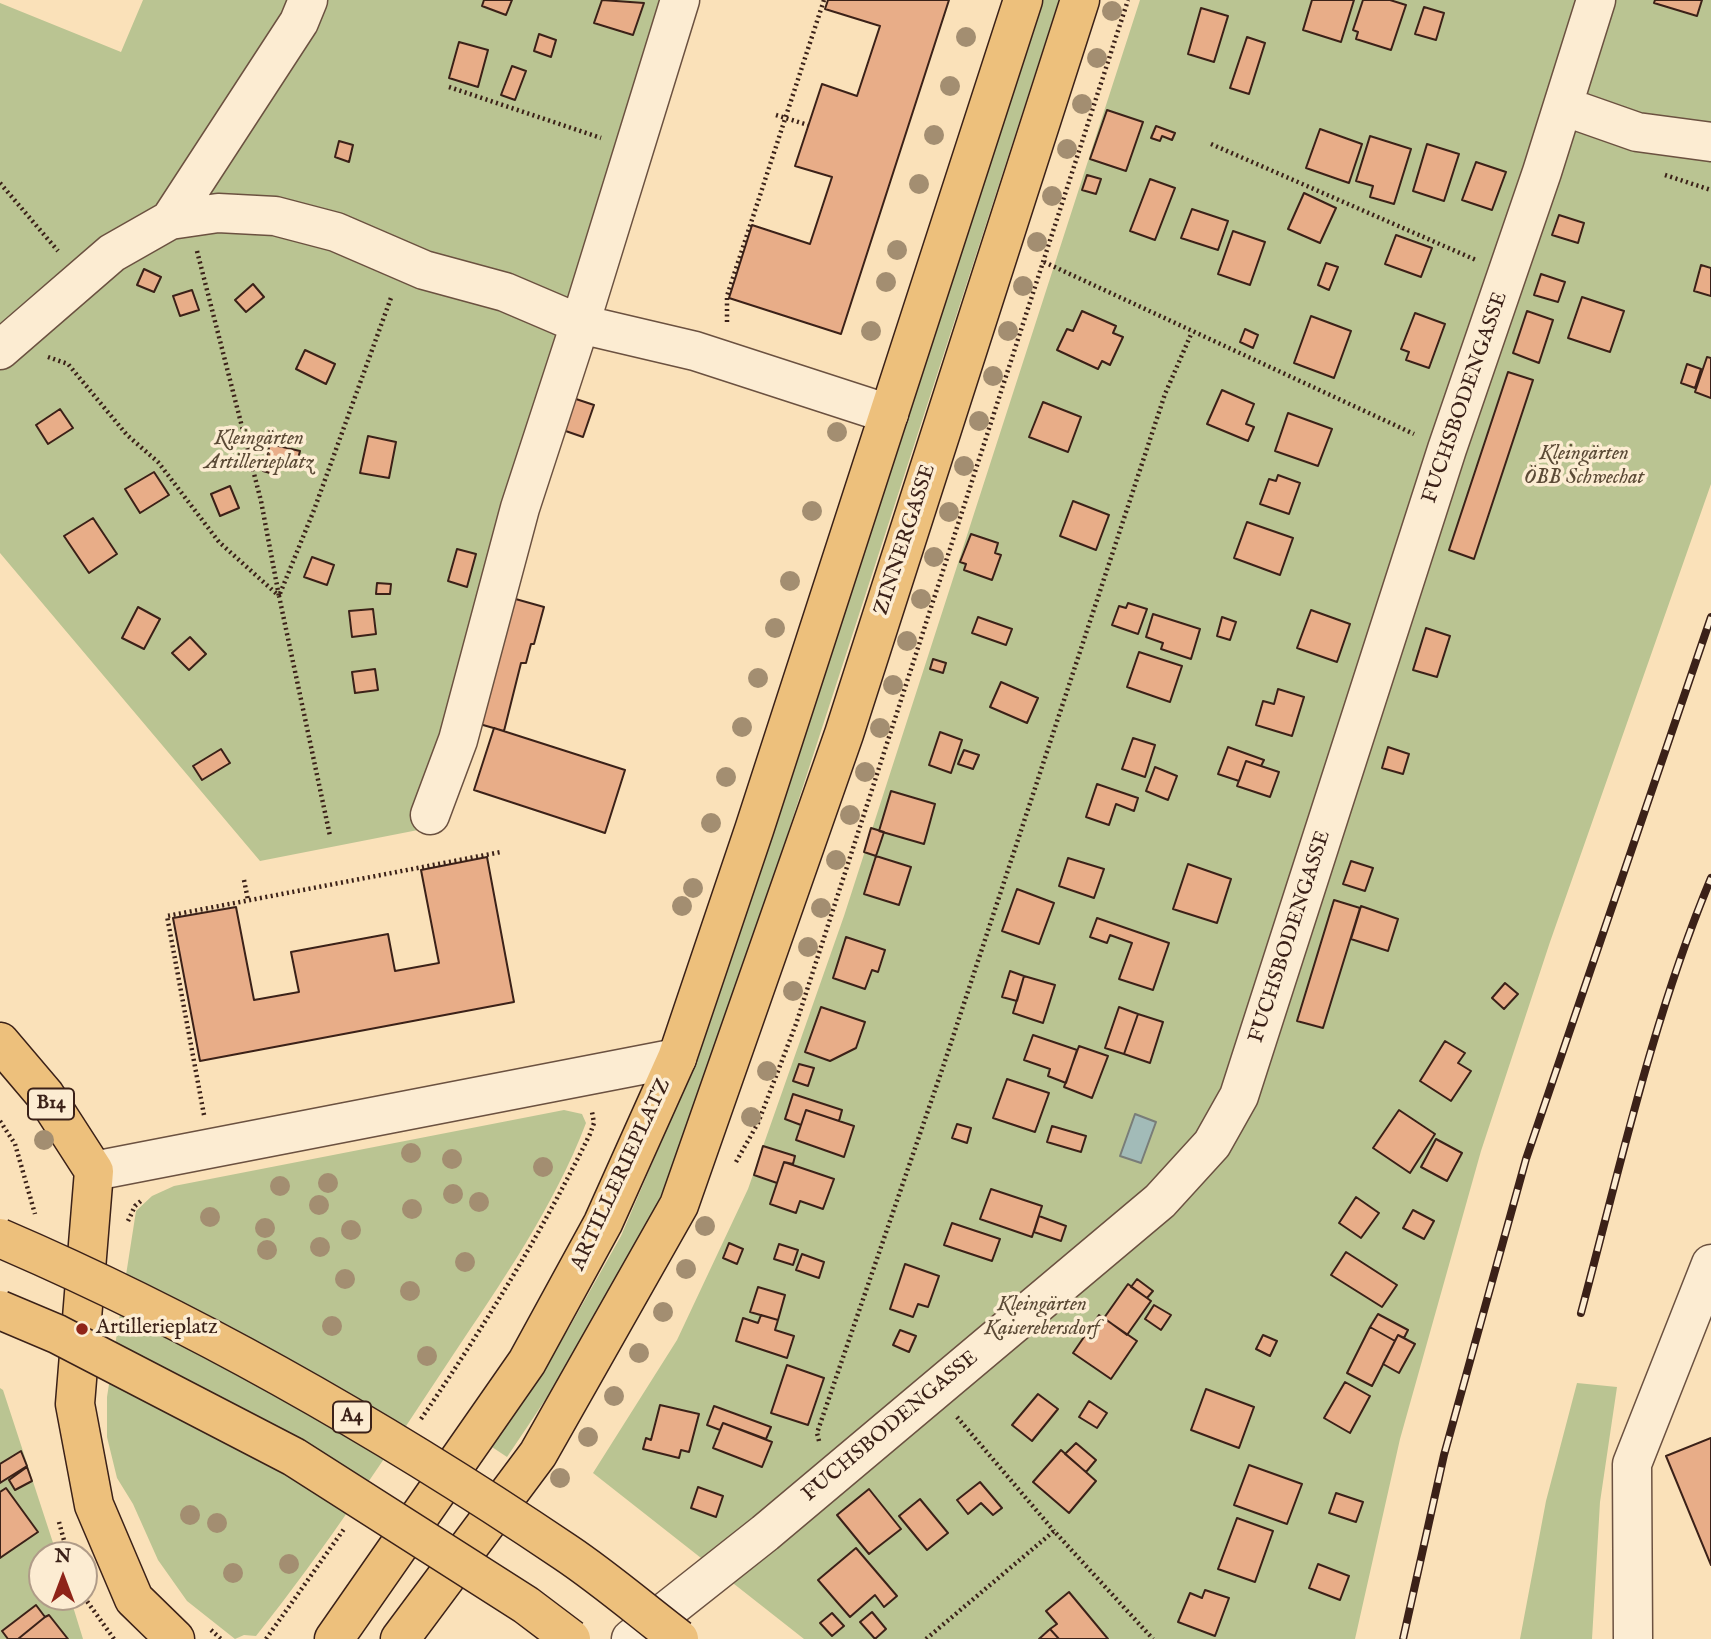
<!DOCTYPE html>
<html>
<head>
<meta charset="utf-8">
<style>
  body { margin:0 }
  #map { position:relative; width:1711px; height:1639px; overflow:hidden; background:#fae1b9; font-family:"IM FELL English",serif }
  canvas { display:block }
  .north { position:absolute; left:28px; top:1541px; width:70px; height:70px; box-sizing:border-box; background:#fcecd2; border:2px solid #af9b88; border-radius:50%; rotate:0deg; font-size:19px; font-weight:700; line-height:28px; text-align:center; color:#3b2118 }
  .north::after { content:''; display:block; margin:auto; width:24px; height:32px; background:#8f2418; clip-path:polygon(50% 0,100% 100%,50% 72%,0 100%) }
</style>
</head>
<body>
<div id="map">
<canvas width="1711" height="1639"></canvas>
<div class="north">N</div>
</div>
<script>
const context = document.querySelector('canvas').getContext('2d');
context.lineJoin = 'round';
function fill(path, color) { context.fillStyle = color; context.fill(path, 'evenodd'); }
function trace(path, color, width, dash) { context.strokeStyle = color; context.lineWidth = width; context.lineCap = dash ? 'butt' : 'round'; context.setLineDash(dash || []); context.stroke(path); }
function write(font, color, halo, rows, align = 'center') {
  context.font = font + ' "IM FELL English",serif'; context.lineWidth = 7; context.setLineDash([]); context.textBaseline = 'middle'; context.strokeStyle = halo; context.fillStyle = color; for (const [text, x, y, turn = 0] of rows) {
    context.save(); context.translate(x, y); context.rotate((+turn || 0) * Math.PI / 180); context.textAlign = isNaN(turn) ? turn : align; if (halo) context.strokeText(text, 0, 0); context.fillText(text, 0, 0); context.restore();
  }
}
fill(new Path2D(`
  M 143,0 L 663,0 L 418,830 L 260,861 L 0,553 L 0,3 L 121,52 Z
  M 1042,0 L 1059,0 L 738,986 C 710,1066 685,1148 647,1225 C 607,1306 558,1382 507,1457 L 492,1447 L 569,1328 L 621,1236 L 699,1054 Z
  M 1140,0 L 1711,0 L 1711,484 L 1550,942 L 1481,1151 L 1400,1439 L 1355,1639 L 804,1639 L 593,1473 L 677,1340 L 748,1189 L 844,916 Z
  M 564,1110 L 582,1114 L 586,1123 C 554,1207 501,1283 451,1358 C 389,1452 326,1548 256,1636 L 244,1635 L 235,1639 L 187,1601 L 158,1560 L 133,1504 L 117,1478 L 107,1437 L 107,1397 L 136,1211 L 152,1196 L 174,1186 Z
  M 1577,1383 L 1617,1387 L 1600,1502 L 1592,1639 L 1520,1639 L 1546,1501 Z
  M 0,1388 L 3,1390 L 57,1555 L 42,1555 L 42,1597 L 70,1597 L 83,1639 L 0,1639 Z`), '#bac492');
const water = new Path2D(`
  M 1135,1114 L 1156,1122 L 1141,1163 L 1120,1156 Z`);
fill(water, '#a2bbb8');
trace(water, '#797d78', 2);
const building = new Path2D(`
  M 484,0 L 512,0 L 506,15 L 482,6 Z
  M 602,0 L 644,3 L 633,35 L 594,23 Z
  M 828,0 L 949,0 L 841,334 L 729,298 L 752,225 L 810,244 L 832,177 L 795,166 L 822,84 L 857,96 L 880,26 L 825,9 Z
  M 1312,0 L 1354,0 L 1341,42 L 1303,30 Z
  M 1363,0 L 1390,0 L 1406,5 L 1391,50 L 1356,39 L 1358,32 L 1353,30 Z
  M 1655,0 L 1702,0 L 1697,16 L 1654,3 Z
  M 1424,7 L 1444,13 L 1436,40 L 1415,34 Z
  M 1201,8 L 1228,16 L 1214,62 L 1188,54 Z
  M 539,34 L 556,40 L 551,57 L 534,51 Z
  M 1247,37 L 1265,43 L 1249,94 L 1230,88 Z
  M 459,42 L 488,50 L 478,87 L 449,78 Z
  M 512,66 L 526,71 L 515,100 L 501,95 Z
  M 1107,110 L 1143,122 L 1126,171 L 1090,159 Z
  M 1156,126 L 1175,133 L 1172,140 L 1162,136 L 1160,141 L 1151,138 Z
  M 1320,129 L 1362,144 L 1349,183 L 1306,168 Z
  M 1370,136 L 1411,149 L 1394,204 L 1370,197 L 1373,186 L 1356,181 Z
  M 339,141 L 353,145 L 349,162 L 335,157 Z
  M 1427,144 L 1459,154 L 1444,201 L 1413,191 Z
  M 1476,162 L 1506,172 L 1492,210 L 1462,200 Z
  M 1087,175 L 1101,179 L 1096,194 L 1082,190 Z
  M 1150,179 L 1175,188 L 1155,240 L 1130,231 Z
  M 1304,193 L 1336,208 L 1320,243 L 1288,229 Z
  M 1192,209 L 1228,221 L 1218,250 L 1181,238 Z
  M 1559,215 L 1584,223 L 1578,243 L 1552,235 Z
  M 1233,231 L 1265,242 L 1250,285 L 1218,274 Z
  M 1396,235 L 1432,248 L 1421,277 L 1385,264 Z
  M 1326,263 L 1338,267 L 1329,290 L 1318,285 Z
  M 1701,265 L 1711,268 L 1711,296 L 1694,291 Z
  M 144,269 L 161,277 L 154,292 L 137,285 Z
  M 1541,274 L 1565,282 L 1558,302 L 1534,295 Z
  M 253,284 L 264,297 L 246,312 L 235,300 Z
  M 192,290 L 199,310 L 180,316 L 173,296 Z
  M 1582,297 L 1624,311 L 1610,352 L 1568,338 Z
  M 1082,311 L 1116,326 L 1113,333 L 1123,337 L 1110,365 L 1102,361 L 1098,369 L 1057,350 L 1067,329 L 1073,331 Z
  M 1527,311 L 1553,320 L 1539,363 L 1513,353 Z
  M 1415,313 L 1445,324 L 1429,368 L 1406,360 L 1409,352 L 1401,349 Z
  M 1311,316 L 1351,331 L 1334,378 L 1294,363 Z
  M 1245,329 L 1258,335 L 1253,348 L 1240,342 Z
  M 305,350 L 335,364 L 326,384 L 296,369 Z
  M 1707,357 L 1711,358 L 1711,398 L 1695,392 Z
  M 1687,364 L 1701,369 L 1695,388 L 1681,383 Z
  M 1508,372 L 1533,380 L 1474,559 L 1449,550 Z
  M 1222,390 L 1254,404 L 1246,424 L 1254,427 L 1248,441 L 1207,424 Z
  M 564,395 L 594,405 L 583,437 L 554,427 Z
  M 1043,402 L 1081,417 L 1068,452 L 1029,437 Z
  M 60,409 L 73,428 L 48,444 L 36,425 Z
  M 1288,413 L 1332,429 L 1318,466 L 1275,451 Z
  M 368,436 L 396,442 L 389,478 L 360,473 Z
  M 270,444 L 300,451 L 296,467 L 280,464 L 277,475 L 263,471 Z
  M 154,472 L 169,495 L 140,513 L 125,489 Z
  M 1278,475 L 1300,483 L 1289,514 L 1260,504 L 1269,479 L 1276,481 Z
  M 230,486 L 239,508 L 220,516 L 211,494 Z
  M 1073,501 L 1109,515 L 1096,550 L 1060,536 Z
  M 93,518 L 117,554 L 89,573 L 64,536 Z
  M 1247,522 L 1293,538 L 1280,575 L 1234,558 Z
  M 971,534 L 998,543 L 995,553 L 1001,555 L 992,580 L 964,570 L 966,564 L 960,562 Z
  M 457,549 L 476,554 L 467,587 L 448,581 Z
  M 312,557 L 334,565 L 327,585 L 304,577 Z
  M 377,583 L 391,584 L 390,594 L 376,594 Z
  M 512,598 L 544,607 L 534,644 L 531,644 L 526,663 L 521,663 L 504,731 L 476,723 Z
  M 1128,603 L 1147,609 L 1138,634 L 1112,625 L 1119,606 L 1126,608 Z
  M 138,607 L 160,619 L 144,649 L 122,638 Z
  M 373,609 L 376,634 L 352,637 L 349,611 Z
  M 1311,610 L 1350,624 L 1337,662 L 1297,648 Z
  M 1153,614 L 1200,629 L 1191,659 L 1161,649 L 1163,643 L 1146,637 Z
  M 978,617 L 1012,629 L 1006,645 L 972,633 Z
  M 1222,617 L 1236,622 L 1230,640 L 1217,636 Z
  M 1426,628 L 1450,636 L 1437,677 L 1413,670 Z
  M 190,637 L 206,654 L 189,670 L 172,653 Z
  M 1139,652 L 1182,666 L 1170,702 L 1127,687 Z
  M 933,659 L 946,663 L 943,673 L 930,669 Z
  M 375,669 L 378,690 L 355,693 L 352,672 Z
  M 1001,682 L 1038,698 L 1027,723 L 990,707 Z
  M 1278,689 L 1304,697 L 1292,736 L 1256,725 L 1263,701 L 1274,704 Z
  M 494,728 L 625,770 L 605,833 L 474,790 Z
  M 940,732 L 962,740 L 951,773 L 929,765 Z
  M 1133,738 L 1155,745 L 1145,777 L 1122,769 Z
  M 1228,747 L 1264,760 L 1261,766 L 1246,761 L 1239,781 L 1218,774 Z
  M 1388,747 L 1409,754 L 1403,774 L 1382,768 Z
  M 221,749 L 230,763 L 202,780 L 193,766 Z
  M 964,750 L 979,755 L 973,769 L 958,764 Z
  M 1246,761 L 1279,772 L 1270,797 L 1237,786 Z
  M 1155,767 L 1177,776 L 1168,800 L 1146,791 Z
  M 1097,784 L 1138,798 L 1134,811 L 1116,804 L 1109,825 L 1086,817 Z
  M 891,791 L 935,804 L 924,844 L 879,831 Z
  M 871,828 L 884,832 L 876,856 L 864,852 Z
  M 876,856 L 911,867 L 899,905 L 864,894 Z
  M 487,857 L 514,1002 L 200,1061 L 173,918 L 236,907 L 254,1000 L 299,992 L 291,952 L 388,934 L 395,971 L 439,963 L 421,870 Z
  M 1068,858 L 1104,869 L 1094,898 L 1059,886 Z
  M 1351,861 L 1373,868 L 1365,891 L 1343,884 Z
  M 1188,864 L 1231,879 L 1217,923 L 1173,909 Z
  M 1017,889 L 1054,903 L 1039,944 L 1002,931 Z
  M 1334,900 L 1360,908 L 1323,1028 L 1297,1021 Z
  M 1361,906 L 1398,919 L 1388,951 L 1351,939 Z
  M 1097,918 L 1169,943 L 1153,990 L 1119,979 L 1132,943 L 1110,935 L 1107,943 L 1090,937 Z
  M 846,937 L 885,950 L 878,972 L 872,970 L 865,989 L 833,978 Z
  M 1010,971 L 1024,976 L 1017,1001 L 1002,997 Z
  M 1024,976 L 1055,985 L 1043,1023 L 1013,1013 Z
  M 1505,983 L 1518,994 L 1504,1009 L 1492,998 Z
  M 821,1007 L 865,1022 L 856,1048 L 830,1061 L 805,1052 Z
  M 1119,1007 L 1138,1014 L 1124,1054 L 1105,1048 Z
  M 1138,1014 L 1163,1022 L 1150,1063 L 1124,1054 Z
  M 1033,1035 L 1077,1050 L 1066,1083 L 1048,1076 L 1050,1069 L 1024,1060 Z
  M 1445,1041 L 1465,1053 L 1458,1063 L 1471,1071 L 1451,1101 L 1420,1081 Z
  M 1079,1046 L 1108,1056 L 1092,1098 L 1064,1087 Z
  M 799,1064 L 814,1068 L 808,1086 L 793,1081 Z
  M 1007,1079 L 1049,1093 L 1035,1132 L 993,1118 Z
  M 793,1094 L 842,1110 L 839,1121 L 806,1110 L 801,1125 L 785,1119 Z
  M 806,1110 L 854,1126 L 844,1157 L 796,1140 Z
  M 1399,1110 L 1435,1134 L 1410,1173 L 1373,1148 Z
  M 957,1124 L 971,1128 L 967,1143 L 952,1138 Z
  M 1052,1126 L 1086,1136 L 1081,1152 L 1047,1142 Z
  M 1436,1139 L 1462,1153 L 1447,1181 L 1421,1167 Z
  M 763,1146 L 795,1156 L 793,1164 L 784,1162 L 777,1183 L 754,1175 Z
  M 784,1162 L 834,1179 L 823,1209 L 800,1201 L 796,1213 L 770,1204 Z
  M 991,1189 L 1042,1206 L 1032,1237 L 980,1219 Z
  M 1356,1197 L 1379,1213 L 1361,1238 L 1339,1223 Z
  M 1413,1210 L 1434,1221 L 1424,1239 L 1403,1228 Z
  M 1039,1216 L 1066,1226 L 1061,1241 L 1034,1232 Z
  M 952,1223 L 1000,1239 L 992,1261 L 944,1245 Z
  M 729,1243 L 743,1249 L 737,1264 L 723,1258 Z
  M 779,1244 L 798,1250 L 793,1265 L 774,1259 Z
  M 1346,1252 L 1397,1285 L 1382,1307 L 1331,1275 Z
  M 802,1254 L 824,1262 L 819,1278 L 796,1270 Z
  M 905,1264 L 939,1276 L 928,1307 L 918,1304 L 913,1317 L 890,1309 Z
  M 1137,1279 L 1153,1291 L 1147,1298 L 1131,1287 Z
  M 1128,1284 L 1151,1301 L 1127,1335 L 1104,1318 Z
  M 758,1287 L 785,1295 L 778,1320 L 750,1312 Z
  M 1154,1305 L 1171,1315 L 1161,1330 L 1145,1319 Z
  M 1378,1314 L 1408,1330 L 1404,1338 L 1398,1335 L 1395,1341 L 1370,1327 Z
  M 761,1315 L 778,1320 L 775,1330 L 794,1336 L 787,1358 L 736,1341 L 743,1318 L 758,1323 Z
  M 1099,1315 L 1137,1341 L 1111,1379 L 1073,1353 Z
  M 1370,1327 L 1395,1341 L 1372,1386 L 1347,1373 Z
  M 900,1330 L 916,1336 L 909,1352 L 893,1345 Z
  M 1263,1335 L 1277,1341 L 1270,1356 L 1256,1349 Z
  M 1398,1335 L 1415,1344 L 1399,1373 L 1383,1364 Z
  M 787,1365 L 824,1378 L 808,1425 L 771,1413 Z
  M 1345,1382 L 1370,1396 L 1350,1433 L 1324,1418 Z
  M 1206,1389 L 1254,1407 L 1239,1448 L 1191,1430 Z
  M 1038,1394 L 1058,1409 L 1032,1441 L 1012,1425 Z
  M 1089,1401 L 1107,1413 L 1097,1428 L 1079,1417 Z
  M 660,1405 L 699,1414 L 689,1452 L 681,1450 L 679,1458 L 643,1449 L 646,1438 L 651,1440 Z
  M 714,1406 L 771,1427 L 766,1439 L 723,1423 L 720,1430 L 707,1425 Z
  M 723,1423 L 772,1442 L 762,1467 L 713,1448 Z
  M 1711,1438 L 1711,1565 L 1666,1456 Z
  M 1076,1443 L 1096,1460 L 1086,1472 L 1065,1454 Z
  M 1061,1450 L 1096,1481 L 1069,1513 L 1033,1482 Z
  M 21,1451 L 27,1466 L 0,1483 L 0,1464 Z
  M 1249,1465 L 1302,1484 L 1287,1524 L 1234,1505 Z
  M 27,1467 L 32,1481 L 15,1490 L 9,1480 Z
  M 980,1482 L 1002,1508 L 993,1515 L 981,1503 L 968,1514 L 957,1500 Z
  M 698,1487 L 723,1496 L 716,1517 L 691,1508 Z
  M 6,1488 L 38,1532 L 0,1558 L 0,1492 Z
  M 869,1489 L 901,1529 L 869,1554 L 837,1515 Z
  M 1336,1493 L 1363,1502 L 1356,1522 L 1329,1513 Z
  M 920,1499 L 948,1533 L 927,1550 L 899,1516 Z
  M 1237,1518 L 1273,1531 L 1255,1582 L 1218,1569 Z
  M 856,1548 L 897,1596 L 884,1607 L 875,1595 L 850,1617 L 818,1580 Z
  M 1318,1564 L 1349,1576 L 1340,1600 L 1309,1588 Z
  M 1205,1590 L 1229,1598 L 1215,1636 L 1178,1622 L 1190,1593 L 1202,1598 Z
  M 1069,1592 L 1108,1639 L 1059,1639 L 1050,1629 L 1057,1624 L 1046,1611 Z
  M 36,1605 L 45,1617 L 18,1639 L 8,1639 L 2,1631 Z
  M 872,1612 L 886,1629 L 875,1639 L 860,1622 Z
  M 832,1613 L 844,1626 L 832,1636 L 820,1623 Z
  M 49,1615 L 68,1639 L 18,1639 L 45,1617 Z
  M 1050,1629 L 1059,1639 L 1039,1639 Z`);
fill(building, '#e8ad88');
trace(building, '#3b2118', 2);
const minor = new Path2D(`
  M 1563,106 L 1637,132 L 1711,142
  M 170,220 L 299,22 L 308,0
  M 0,350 L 112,253 L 170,220 L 218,213 L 275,216 L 336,232 L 424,270 L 505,292 L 580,324 L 695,351 L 889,414
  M 430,815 L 458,740 L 520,508 L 580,324 L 680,0
  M 94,1171 L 677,1058
  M 631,1639 L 765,1533 L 1160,1201 L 1212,1144 L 1239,1096 L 1447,449 L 1542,172 L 1596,0
  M 1633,1639 L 1632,1464 L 1711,1264`);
const major = new Path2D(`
  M 0,1042 L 45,1095 L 94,1171 L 75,1404 L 94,1505 L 134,1599 L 175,1639
  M 334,1639 L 527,1362 L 603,1223 L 677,1058 L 754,830 L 1023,0
  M 400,1639 L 538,1454 L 679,1205 L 844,734 L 1080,0`);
trace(minor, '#6b5140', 41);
trace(major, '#3b2118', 41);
trace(new Path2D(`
  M 449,87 L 601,138
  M 776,115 L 808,125
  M 1211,144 L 1476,260
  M 1665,175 L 1711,190
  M 0,183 L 58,251
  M 197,251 L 261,501 L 279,596 L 314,510 L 392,295
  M 1044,262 L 1414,434
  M 727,322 L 727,296 L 824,0
  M 48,357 L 68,364 L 127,435 L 158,462 L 219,542 L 279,596 L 330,836
  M 244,880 L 248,900
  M 204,1115 L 167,916 L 501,852
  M 0,1121 L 15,1144 L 35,1214
  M 736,1162 L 758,1123 L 796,1024 L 1128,0
  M 128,1221 L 135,1206 L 142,1200
  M 957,1417 L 1054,1531
  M 421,1419 C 484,1327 541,1234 590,1134 L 594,1123 L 592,1112
  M 819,1441 L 817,1433 L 944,1064 L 1165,394 L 1192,332
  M 59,1522 L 68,1555
  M 84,1597 L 114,1639
  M 211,1630 L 221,1639
  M 266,1639 L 344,1529
  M 926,1639 L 1054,1531 L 1153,1639`), '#3b2118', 4.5, [2, 3.5]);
trace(minor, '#fcecd2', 38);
trace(major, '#edc07c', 38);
const rail = new Path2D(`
  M 1581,1313 C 1620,1167 1653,1017 1711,878
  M 1403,1639 L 1444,1455 L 1526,1159 L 1711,617`);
trace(rail, '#3b2118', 8);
trace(rail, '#fcecd2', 5, [16]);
const highwayBridge = new Path2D(`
  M 0,1238 C 198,1323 387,1432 565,1552 C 604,1578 641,1610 679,1639
  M 0,1310 L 57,1334 L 294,1457 L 526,1605 L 571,1639`);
trace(highwayBridge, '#3b2118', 41, []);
trace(highwayBridge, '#edc07c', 38);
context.fillStyle = '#a38e71';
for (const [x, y] of [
  [1112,11],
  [966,37],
  [1097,58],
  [950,86],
  [1082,104],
  [934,135],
  [1067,149],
  [919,184],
  [1052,196],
  [1037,242],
  [897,250],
  [886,282],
  [1023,286],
  [871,331],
  [1008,331],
  [993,376],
  [979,421],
  [837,432],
  [964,466],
  [812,511],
  [949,512],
  [934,557],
  [790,581],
  [921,599],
  [775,628],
  [907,641],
  [758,678],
  [893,685],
  [742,727],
  [880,728],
  [865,772],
  [726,777],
  [850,815],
  [711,823],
  [836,860],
  [693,888],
  [682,906],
  [821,908],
  [808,947],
  [793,991],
  [767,1071],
  [751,1117],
  [44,1140],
  [411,1153],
  [452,1159],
  [543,1167],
  [328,1183],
  [280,1186],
  [453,1194],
  [479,1202],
  [319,1205],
  [412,1209],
  [210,1217],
  [705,1226],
  [265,1228],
  [351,1230],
  [320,1247],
  [267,1250],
  [465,1262],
  [686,1269],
  [345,1279],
  [410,1291],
  [663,1312],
  [332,1326],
  [639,1353],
  [427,1356],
  [614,1396],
  [588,1437],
  [560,1478],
  [190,1515],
  [217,1523],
  [289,1564],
  [233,1573]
]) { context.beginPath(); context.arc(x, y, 10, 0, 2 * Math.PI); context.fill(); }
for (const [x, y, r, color] of [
  [82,1329,7,"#8f2418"]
]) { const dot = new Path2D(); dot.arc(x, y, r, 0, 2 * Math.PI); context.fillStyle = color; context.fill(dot); trace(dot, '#fcecd2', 2.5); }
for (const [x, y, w] of [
  [51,1104,46],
  [352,1417,38]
]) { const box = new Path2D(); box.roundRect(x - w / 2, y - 15.5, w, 31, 5); context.fillStyle = '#fcecd2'; context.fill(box); trace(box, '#3b2118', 2); }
write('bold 19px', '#3b2118', null, [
  ["B14",51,1104],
  ["A4",352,1417]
]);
write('21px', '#3b2118', '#fcecd2', [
  ["FUCHSBODENGASSE",1466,398,-71],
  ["ZINNERGASSE",906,540,-72],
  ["FUCHSBODENGASSE",1291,937,-72],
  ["ARTILLERIEPLATZ",622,1175,-65],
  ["FUCHSBODENGASSE",891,1427,-40]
]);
write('italic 21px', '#5b4a36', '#fcecd2', [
  ["Kleingärten",259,440],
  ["Artillerieplatz",259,464],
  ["Kleingärten",1584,455],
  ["ÖBB Schwechat",1584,479],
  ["Kleingärten",1042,1306],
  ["Kaiserebersdorf",1042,1330]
]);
write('21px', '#3b2118', '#fcecd2', [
  ["Artillerieplatz",96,1329]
], 'left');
</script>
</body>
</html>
